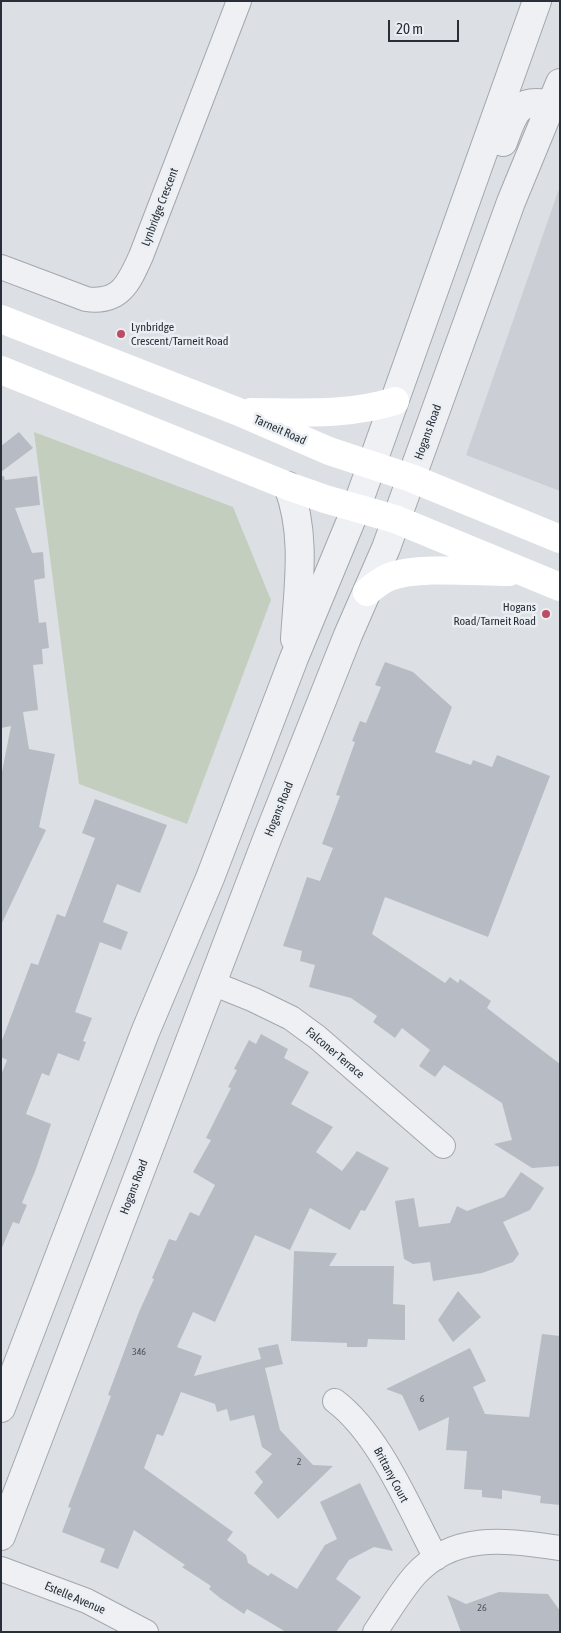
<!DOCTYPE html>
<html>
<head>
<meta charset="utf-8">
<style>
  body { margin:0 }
  #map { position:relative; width:561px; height:1633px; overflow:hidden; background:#dce0e5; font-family:"Asap Condensed",sans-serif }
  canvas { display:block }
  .frame { position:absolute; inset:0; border:2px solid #282f39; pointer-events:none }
  .scale { position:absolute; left:388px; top:20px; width:71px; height:22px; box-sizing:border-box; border:2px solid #282f39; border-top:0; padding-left:6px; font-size:15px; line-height:18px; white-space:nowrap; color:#282f39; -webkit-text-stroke:4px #ebeff3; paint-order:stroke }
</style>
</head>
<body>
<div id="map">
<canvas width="561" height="1633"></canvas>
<div class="frame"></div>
<div class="scale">20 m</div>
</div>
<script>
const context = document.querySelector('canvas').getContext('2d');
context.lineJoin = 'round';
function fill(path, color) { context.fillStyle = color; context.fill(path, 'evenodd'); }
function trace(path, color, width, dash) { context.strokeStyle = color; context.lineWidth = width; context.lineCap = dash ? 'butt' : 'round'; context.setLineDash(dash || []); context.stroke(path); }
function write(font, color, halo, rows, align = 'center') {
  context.font = font + ' "Asap Condensed",sans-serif'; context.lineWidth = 5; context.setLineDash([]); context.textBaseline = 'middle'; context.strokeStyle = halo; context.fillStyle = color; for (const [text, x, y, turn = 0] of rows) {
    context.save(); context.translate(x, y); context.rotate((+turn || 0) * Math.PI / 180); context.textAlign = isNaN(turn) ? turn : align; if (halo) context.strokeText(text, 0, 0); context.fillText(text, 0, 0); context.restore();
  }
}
fill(new Path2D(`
  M 560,186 L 560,491 L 466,455 Z`), '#cbcfd5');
fill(new Path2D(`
  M 34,432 L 233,507 L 271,600 L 187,824 L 79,784 Z`), '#c3cebe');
fill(new Path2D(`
  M 19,432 L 33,448 L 1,472 L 1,446 Z
  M 1,476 L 4,476 L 5,480 L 37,476 L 40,505 L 15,508 L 32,553 L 43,552 L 45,578 L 34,580 L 39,623 L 46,622 L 49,648 L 42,649 L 43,664 L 33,665 L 38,710 L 23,712 L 29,749 L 55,754 L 39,827 L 46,830 L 1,925 L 1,777 L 11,726 L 1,728 Z
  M 385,662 L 413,672 L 452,707 L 435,752 L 471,765 L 473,760 L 492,767 L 497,755 L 550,776 L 488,937 L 385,897 L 372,934 L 445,983 L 450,977 L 458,983 L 460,979 L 491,1001 L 487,1008 L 560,1064 L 560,1166 L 532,1168 L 494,1144 L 512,1140 L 502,1103 L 444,1065 L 435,1077 L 419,1066 L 430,1050 L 402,1028 L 395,1038 L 373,1022 L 377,1016 L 351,998 L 309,987 L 315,965 L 300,961 L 302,951 L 283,946 L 307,877 L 320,881 L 333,848 L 322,844 L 340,796 L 336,795 L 355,742 L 352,741 L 360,721 L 366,723 L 381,687 L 375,685 Z
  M 95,799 L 167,825 L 140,893 L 117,884 L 103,922 L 128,932 L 121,950 L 100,942 L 75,1012 L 92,1018 L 83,1041 L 86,1042 L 79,1061 L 58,1053 L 49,1076 L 42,1073 L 26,1114 L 51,1124 L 36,1169 L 22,1203 L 27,1205 L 19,1224 L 13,1222 L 1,1250 L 1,1075 L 7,1060 L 1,1057 L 1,1043 L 31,963 L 38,965 L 57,914 L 65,917 L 95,838 L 82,833 Z
  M 261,1034 L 288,1049 L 284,1058 L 309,1072 L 291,1104 L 333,1127 L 316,1152 L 342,1171 L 357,1151 L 389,1168 L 365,1211 L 361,1210 L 350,1230 L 310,1208 L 290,1250 L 255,1235 L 215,1322 L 193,1312 L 177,1347 L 202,1356 L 194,1376 L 261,1359 L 258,1348 L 278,1344 L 283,1364 L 265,1368 L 280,1430 L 313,1465 L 333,1466 L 278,1519 L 254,1493 L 263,1482 L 255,1472 L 272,1454 L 262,1447 L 254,1415 L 230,1421 L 227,1409 L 217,1412 L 215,1404 L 181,1392 L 163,1436 L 157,1434 L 144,1468 L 233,1532 L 227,1540 L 246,1555 L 248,1563 L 268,1576 L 271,1573 L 297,1589 L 325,1545 L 337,1539 L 320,1502 L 360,1483 L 393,1551 L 374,1547 L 349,1560 L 336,1579 L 361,1597 L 336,1632 L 286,1632 L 247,1609 L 244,1614 L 220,1598 L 209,1589 L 211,1586 L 182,1567 L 185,1565 L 134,1530 L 118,1569 L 100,1562 L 105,1549 L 62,1532 L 71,1508 L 68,1507 L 111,1396 L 108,1395 L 139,1312 L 154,1279 L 152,1278 L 169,1239 L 176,1241 L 190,1212 L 199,1216 L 215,1185 L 193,1172 L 211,1140 L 206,1138 L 231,1088 L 228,1087 L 237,1070 L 234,1069 L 249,1040 L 256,1044 Z
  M 521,1172 L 544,1188 L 530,1210 L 503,1222 L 519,1254 L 513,1262 L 482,1273 L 433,1281 L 430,1262 L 413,1264 L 404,1259 L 395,1201 L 414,1198 L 419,1227 L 450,1223 L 457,1206 L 467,1211 L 504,1197 Z
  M 294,1251 L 337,1253 L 329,1266 L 394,1266 L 393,1304 L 405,1305 L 405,1340 L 368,1339 L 367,1347 L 347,1347 L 347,1343 L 291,1341 Z
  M 458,1291 L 481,1317 L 453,1342 L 438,1320 Z
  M 542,1334 L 560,1336 L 560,1505 L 540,1503 L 541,1496 L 502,1490 L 502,1499 L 482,1497 L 482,1490 L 464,1489 L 467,1451 L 446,1450 L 449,1417 L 419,1431 L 402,1395 L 386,1389 L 470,1348 L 486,1381 L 473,1387 L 485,1414 L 529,1417 Z
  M 499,1592 L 548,1594 L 560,1611 L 560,1632 L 461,1632 L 447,1595 L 466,1604 Z`), '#b7bcc4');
const minor = new Path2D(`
  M 1,267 L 86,299 C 120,304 129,283 141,256 L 239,1
  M 212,983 L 254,1000 L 291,1018 L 317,1037 L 443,1146
  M 335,1401 C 380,1435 409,1508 436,1558
  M 1,1569 L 87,1601 L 146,1632
  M 375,1632 C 388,1613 400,1592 415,1575 C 455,1531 508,1541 560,1548`);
const tertiary = new Path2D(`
  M 503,142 C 514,113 516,97 552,105
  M 288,486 C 307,535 298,588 295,639
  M 1,1408 L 146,1030 L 210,878 L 294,658 L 357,506 L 537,1
  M 1,1536 L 267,839 L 348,635 L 386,548 L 511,202 L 560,83`);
trace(minor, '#a2a7ae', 26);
trace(tertiary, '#a2a7ae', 30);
trace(minor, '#eef0f4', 24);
trace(tertiary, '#eef0f4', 28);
trace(new Path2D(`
  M 1,319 L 239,412 L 329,451 L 411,478 L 560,539
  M 1,370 L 288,486 L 325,499 L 395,519 L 560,587
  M 251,412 C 300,412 348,416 395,401
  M 367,592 C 374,586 380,581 389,577 C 419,566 476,572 509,572`), '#fff', 28);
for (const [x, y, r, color] of [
  [121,334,5,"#be4d63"],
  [546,614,5,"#be4d63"]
]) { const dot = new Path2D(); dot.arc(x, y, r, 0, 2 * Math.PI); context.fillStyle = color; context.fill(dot); trace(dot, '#ebeff3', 2); }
write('10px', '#4c525c', null, [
  ["346",139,1352],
  ["6",422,1399],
  ["2",299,1462],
  ["26",482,1608]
]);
write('12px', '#282f39', '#ebeff3', [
  ["Lynbridge Crescent",160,207,-69],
  ["Tarneit Road",280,430,24],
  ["Hogans Road",428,432,-70],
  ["Hogans Road",279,809,-68],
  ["Falconer Terrace",335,1053,40],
  ["Hogans Road",134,1187,-69],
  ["Brittany Court",391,1475,62],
  ["Estelle Avenue",75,1598,23]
]);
write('12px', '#282f39', '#ebeff3', [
  ["Lynbridge",131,327],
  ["Crescent/Tarneit Road",131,341],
  ["Hogans",536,607,"right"],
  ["Road/Tarneit Road",536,621,"right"]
], 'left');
</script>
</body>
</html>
